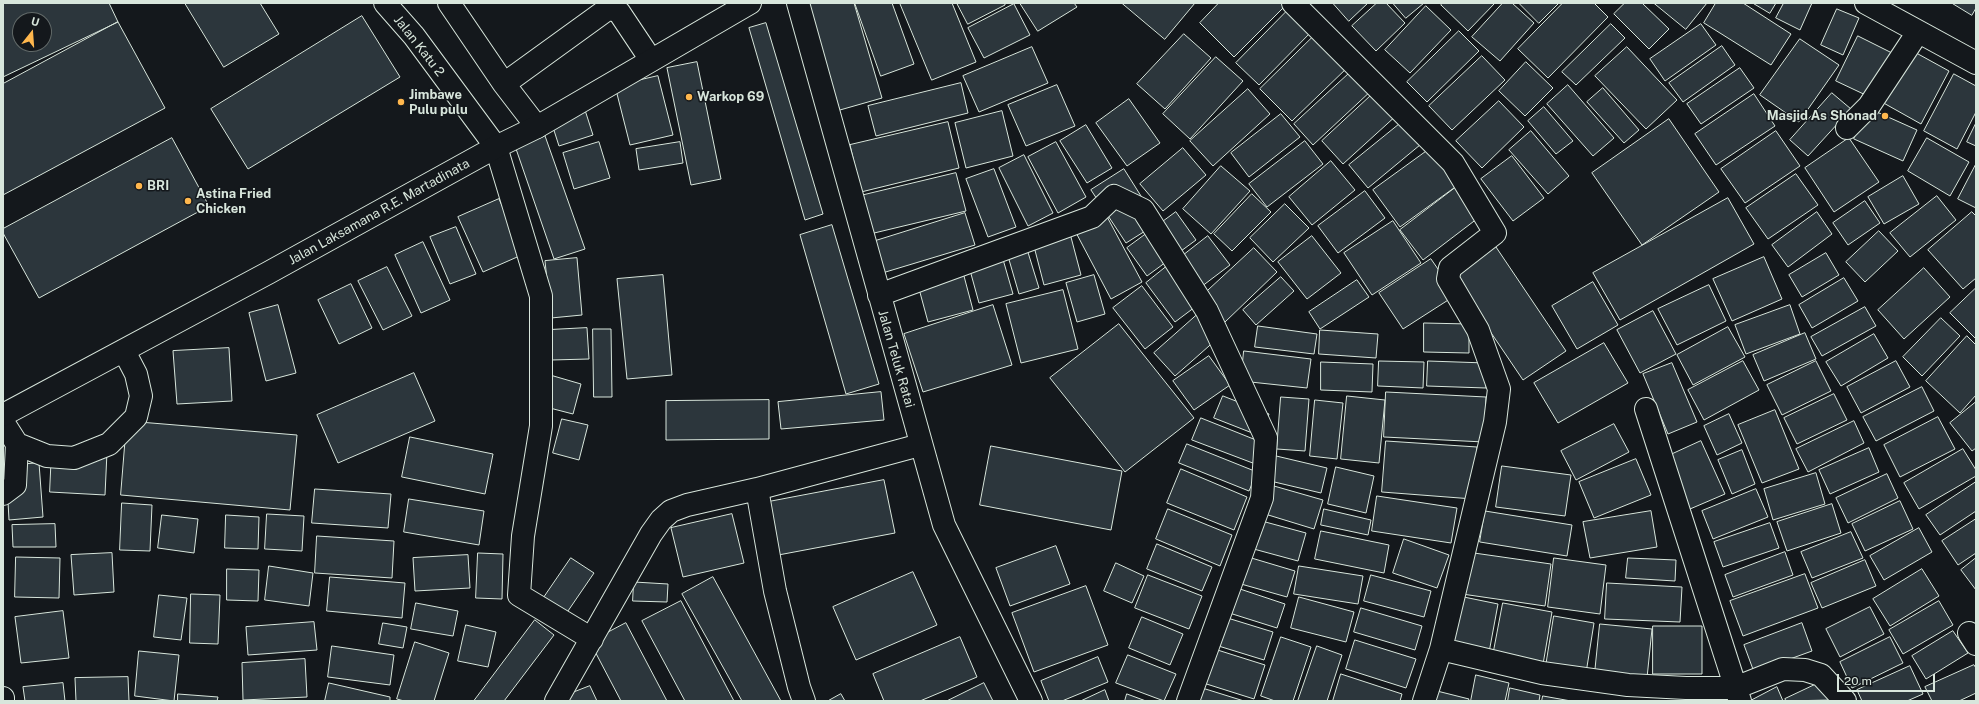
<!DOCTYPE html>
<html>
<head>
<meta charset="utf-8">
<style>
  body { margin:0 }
  #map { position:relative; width:1979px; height:704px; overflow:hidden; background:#14181c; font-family:"Public Sans",sans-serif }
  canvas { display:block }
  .frame { position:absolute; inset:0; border:4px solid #d8e6dc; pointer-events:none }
  .north { position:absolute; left:12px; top:12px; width:40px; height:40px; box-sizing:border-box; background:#14181c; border:1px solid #626a69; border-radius:50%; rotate:17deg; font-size:11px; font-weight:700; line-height:16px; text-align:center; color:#d8e6dc }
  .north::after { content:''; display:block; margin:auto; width:14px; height:18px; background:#ffb74d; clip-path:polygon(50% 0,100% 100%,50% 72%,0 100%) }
  .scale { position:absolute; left:1837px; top:674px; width:98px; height:18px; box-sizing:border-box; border:2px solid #d8e6dc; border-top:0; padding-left:5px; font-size:12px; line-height:14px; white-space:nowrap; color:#d8e6dc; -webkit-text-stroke:3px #14181c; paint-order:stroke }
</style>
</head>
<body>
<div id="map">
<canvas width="1979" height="704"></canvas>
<div class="frame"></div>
<div class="north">U</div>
<div class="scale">20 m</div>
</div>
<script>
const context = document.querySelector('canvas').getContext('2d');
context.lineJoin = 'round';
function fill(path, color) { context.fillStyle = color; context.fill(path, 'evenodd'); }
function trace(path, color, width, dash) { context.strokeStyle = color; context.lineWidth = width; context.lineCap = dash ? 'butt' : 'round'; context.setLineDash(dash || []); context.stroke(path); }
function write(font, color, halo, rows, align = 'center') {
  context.font = font + ' "Public Sans",sans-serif'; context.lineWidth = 3; context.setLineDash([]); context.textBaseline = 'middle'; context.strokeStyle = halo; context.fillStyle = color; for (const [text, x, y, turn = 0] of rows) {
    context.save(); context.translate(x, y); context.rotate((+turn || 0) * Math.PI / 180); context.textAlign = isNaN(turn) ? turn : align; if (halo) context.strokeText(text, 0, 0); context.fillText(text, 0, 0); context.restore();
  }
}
const building = new Path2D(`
  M 3,3 L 109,3 L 118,22 L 3,77 ZM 20,20 L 44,20 L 44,44 L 20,44 Z
  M 185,3 L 260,3 L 279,34 L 224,67 Z
  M 807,3 L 854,3 L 882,98 L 840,110 Z
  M 855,3 L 892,3 L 914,64 L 881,76 Z
  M 900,3 L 952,3 L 976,62 L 932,80 Z
  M 957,3 L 1005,3 L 1005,5 L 968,24 Z
  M 1020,3 L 1074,3 L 1077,7 L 1038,31 Z
  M 1122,3 L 1195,3 L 1165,39 Z
  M 1219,3 L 1284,3 L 1286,5 L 1234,57 L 1200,23 Z
  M 1333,3 L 1368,3 L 1349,21 Z
  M 1377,3 L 1386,3 L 1405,23 L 1376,51 L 1352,26 Z
  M 1393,3 L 1424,3 L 1406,18 Z
  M 1443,3 L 1495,3 L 1468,31 L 1441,5 Z
  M 1503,3 L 1512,3 L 1534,23 L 1500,61 L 1472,37 Z
  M 1519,3 L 1559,3 L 1539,23 Z
  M 1563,3 L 1594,3 L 1608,17 L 1548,78 L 1518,49 Z
  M 1625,3 L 1642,3 L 1669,29 L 1649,49 L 1614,14 Z
  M 1654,3 L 1707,3 L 1686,29 Z
  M 1716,3 L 1743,3 L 1791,34 L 1771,65 L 1704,23 Z
  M 1753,3 L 1776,3 L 1770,13 Z
  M 1784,3 L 1812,3 L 1800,30 L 1776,18 Z
  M 1952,3 L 1976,3 L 1976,8 L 1972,15 Z
  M 1014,4 L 1030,35 L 984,58 L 968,28 Z
  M 1426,6 L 1451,30 L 1410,73 L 1385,50 Z
  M 1291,7 L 1314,29 L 1259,85 L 1236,63 Z
  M 1837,9 L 1859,18 L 1843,55 L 1821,45 Z
  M 362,16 L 400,77 L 248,169 L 211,109 Z
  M 118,22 L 165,108 L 3,195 L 3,84 Z
  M 766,23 L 823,214 L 805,220 L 749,28 Z
  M 1611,24 L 1625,38 L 1576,85 L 1562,72 Z
  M 1701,24 L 1716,45 L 1665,81 L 1650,59 Z
  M 1459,31 L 1479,51 L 1427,102 L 1407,82 Z
  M 1317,33 L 1349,66 L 1292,121 L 1260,89 Z
  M 1184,34 L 1211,58 L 1165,109 L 1137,84 Z
  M 1858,36 L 1894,54 L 1872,98 L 1836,81 Z
  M 1800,39 L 1839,65 L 1799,122 L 1760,95 Z
  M 1722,46 L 1735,65 L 1683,102 L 1669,83 Z
  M 1032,47 L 1048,83 L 979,112 L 963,76 Z
  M 1627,47 L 1677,100 L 1646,129 L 1595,76 Z
  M 1909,49 L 1949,71 L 1921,124 L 1880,101 Z
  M 1482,56 L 1505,80 L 1452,130 L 1429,106 Z
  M 1216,57 L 1243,81 L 1190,139 L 1163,114 Z
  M 697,62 L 721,179 L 691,185 L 667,68 Z
  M 1526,62 L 1553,88 L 1525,116 L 1499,91 Z
  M 1740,68 L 1754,88 L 1701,124 L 1687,104 Z
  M 1354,69 L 1373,89 L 1313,145 L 1294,124 Z
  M 1954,74 L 1976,86 L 1976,112 L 1957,149 L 1924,131 Z
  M 658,76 L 673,135 L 630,145 L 615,86 Z
  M 961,83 L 968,113 L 876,136 L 868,106 Z
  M 1057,85 L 1075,126 L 1026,146 L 1008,105 Z
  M 1568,85 L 1614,138 L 1593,156 L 1547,104 Z
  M 1603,88 L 1639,130 L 1624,143 L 1587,102 Z
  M 1248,89 L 1270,114 L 1213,166 L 1190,141 Z
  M 1377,90 L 1398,114 L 1343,164 L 1322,141 Z
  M 1832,93 L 1851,109 L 1808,156 L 1790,140 Z
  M 1754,94 L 1775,126 L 1716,165 L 1695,134 Z
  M 1129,99 L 1160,143 L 1127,166 L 1096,123 Z
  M 1499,101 L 1524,127 L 1482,168 L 1456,141 Z
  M 1544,107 L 1573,141 L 1556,154 L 1528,121 Z
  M 1868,108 L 1917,130 L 1903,161 L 1854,139 Z
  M 585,110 L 593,135 L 559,146 L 551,121 Z
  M 1002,111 L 1013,156 L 966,168 L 955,123 Z
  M 1281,114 L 1300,137 L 1249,177 L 1231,153 Z
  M 1407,118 L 1426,140 L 1368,188 L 1349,165 Z
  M 1669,119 L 1719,192 L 1642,245 L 1592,173 Z
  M 948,122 L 959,168 L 861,192 L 850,145 Z
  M 1976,123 L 1976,146 L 1967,142 Z
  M 1086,125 L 1112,168 L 1087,183 L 1060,141 Z
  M 1531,131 L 1569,176 L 1548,194 L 1509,150 Z
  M 1776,131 L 1800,166 L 1745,203 L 1721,169 Z
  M 544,133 L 585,249 L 554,259 L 514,143 Z
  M 172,138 L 209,206 L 39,298 L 3,233 L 3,229 Z
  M 1849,138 L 1879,182 L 1834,212 L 1805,168 Z
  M 1927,138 L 1969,162 L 1950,196 L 1908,171 Z
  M 1305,141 L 1323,164 L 1267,207 L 1249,184 Z
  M 599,142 L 610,178 L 574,189 L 563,153 Z
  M 680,142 L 683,163 L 639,170 L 636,149 Z
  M 1056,142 L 1086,197 L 1058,213 L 1028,157 Z
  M 1183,148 L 1206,175 L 1163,211 L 1140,184 Z
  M 1431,148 L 1458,185 L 1400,227 L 1373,190 Z
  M 1024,155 L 1053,213 L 1028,226 L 999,168 Z
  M 1512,156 L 1544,198 L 1513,221 L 1481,179 Z
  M 1331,161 L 1355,190 L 1312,225 L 1289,197 Z
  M 1976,164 L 1976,208 L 1958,199 Z
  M 1221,166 L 1250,191 L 1211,234 L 1183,209 Z
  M 994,169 L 1016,227 L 988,237 L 966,179 Z
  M 1124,169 L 1158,223 L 1126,243 L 1091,190 Z
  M 956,173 L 966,211 L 870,234 L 860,196 Z
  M 1796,174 L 1818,205 L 1768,239 L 1746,208 Z
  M 1903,176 L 1919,204 L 1884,224 L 1868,197 Z
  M 1459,185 L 1482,215 L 1423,260 L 1400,230 Z
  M 1365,191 L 1385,218 L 1338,253 L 1318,226 Z
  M 1252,194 L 1271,212 L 1232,251 L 1214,234 Z
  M 1937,196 L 1956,220 L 1910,257 L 1890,233 Z
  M 1728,198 L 1754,244 L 1620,320 L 1593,273 Z
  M 499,199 L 524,254 L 483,272 L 458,217 Z
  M 1865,201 L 1880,223 L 1848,245 L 1833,223 Z
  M 1285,204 L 1309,228 L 1273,262 L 1250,238 Z
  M 1104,211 L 1142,282 L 1111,299 L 1073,227 Z
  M 1176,212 L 1196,240 L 1147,276 L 1127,248 Z
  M 1817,212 L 1832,234 L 1788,267 L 1772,245 Z
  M 1972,212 L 1976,216 L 1976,278 L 1963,289 L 1928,250 Z
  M 965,213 L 975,245 L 879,274 L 869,243 Z
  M 1393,221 L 1421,263 L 1372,295 L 1344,253 Z
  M 1067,222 L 1081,275 L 1044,285 L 1030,231 Z
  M 832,225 L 879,384 L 846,394 L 800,235 Z
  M 456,227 L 476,274 L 450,284 L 430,237 Z
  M 1879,231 L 1898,251 L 1865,282 L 1846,262 Z
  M 1022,233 L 1039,288 L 1019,294 L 1003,239 Z
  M 1208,236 L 1230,265 L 1193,293 L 1171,265 Z
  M 1312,236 L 1341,273 L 1307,299 L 1278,262 Z
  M 423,242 L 450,300 L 421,313 L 395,255 Z
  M 998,242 L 1013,294 L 979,303 L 965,252 Z
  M 1496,247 L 1566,351 L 1523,380 L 1452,275 Z
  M 1254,248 L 1277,272 L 1225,322 L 1201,297 Z
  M 1826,253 L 1839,275 L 1802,297 L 1789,275 Z
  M 1764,257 L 1782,299 L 1732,321 L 1713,279 Z
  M 577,258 L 582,315 L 551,318 L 545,261 Z
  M 1431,259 L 1456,295 L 1403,329 L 1379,293 Z
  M 960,261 L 973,310 L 928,322 L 915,274 Z
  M 387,267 L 412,316 L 383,330 L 358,281 Z
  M 1166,267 L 1195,307 L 1175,322 L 1146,283 Z
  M 1924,268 L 1950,297 L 1904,339 L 1878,310 Z
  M 663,275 L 672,375 L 627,379 L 617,279 Z
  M 1094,275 L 1105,314 L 1077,322 L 1066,283 Z
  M 1281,277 L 1294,291 L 1256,325 L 1243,310 Z
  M 1844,278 L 1858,301 L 1812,328 L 1799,305 Z
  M 1357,280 L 1369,297 L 1320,329 L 1309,312 Z
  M 1593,282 L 1618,325 L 1577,349 L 1552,306 Z
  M 351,284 L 372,328 L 339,344 L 318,300 Z
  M 1709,285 L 1726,321 L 1677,345 L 1658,309 Z
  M 1142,286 L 1173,327 L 1145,349 L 1113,308 Z
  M 1976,288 L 1976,339 L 1950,313 Z
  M 1063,290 L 1078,349 L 1021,363 L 1006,304 Z
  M 278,305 L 296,373 L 266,381 L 249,313 Z
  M 993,305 L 1012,365 L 923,392 L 904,334 Z
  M 1790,305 L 1800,334 L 1746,354 L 1735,325 Z
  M 1206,307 L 1226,331 L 1175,376 L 1154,353 Z
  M 1865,307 L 1876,326 L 1822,356 L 1811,337 Z
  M 1653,311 L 1676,354 L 1640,373 L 1617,330 Z
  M 1941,318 L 1960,336 L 1922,376 L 1903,357 Z
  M 1424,323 L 1469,324 L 1469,353 L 1424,352 Z
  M 1119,324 L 1194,418 L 1125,472 L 1050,378 Z
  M 1258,326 L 1317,334 L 1314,354 L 1255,347 Z
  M 1728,327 L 1745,357 L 1693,385 L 1677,355 Z
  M 587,328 L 589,359 L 551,360 L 549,330 Z
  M 593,329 L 611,329 L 612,397 L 594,397 Z
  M 1320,330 L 1378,334 L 1376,358 L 1319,354 Z
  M 1805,333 L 1816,359 L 1764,381 L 1753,355 Z
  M 1874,334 L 1888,358 L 1841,386 L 1826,362 Z
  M 1967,336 L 1976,345 L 1976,395 L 1960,413 L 1926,381 Z
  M 1604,343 L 1628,383 L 1558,423 L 1534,383 Z
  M 229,348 L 232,401 L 177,404 L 173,351 Z
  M 1244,351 L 1311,359 L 1307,388 L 1241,381 Z
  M 1209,356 L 1230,385 L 1194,410 L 1173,381 Z
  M 1379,361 L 1424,362 L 1423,388 L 1378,386 Z
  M 1428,361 L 1486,363 L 1486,388 L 1427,386 Z
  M 1743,361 L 1759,390 L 1704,420 L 1688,390 Z
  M 1816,361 L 1831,391 L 1782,415 L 1767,385 Z
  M 1896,361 L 1910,387 L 1861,413 L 1847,387 Z
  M 1321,362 L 1373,364 L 1372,392 L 1321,390 Z
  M 1672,363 L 1697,422 L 1668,434 L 1643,374 Z
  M 414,373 L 435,421 L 338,463 L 317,415 Z
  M 550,375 L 581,384 L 573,414 L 542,406 Z
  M 1922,387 L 1934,411 L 1876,441 L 1863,417 Z
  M 881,392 L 884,420 L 781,429 L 778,402 Z
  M 1386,392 L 1486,397 L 1484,442 L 1384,437 Z
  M 1834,394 L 1847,420 L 1797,444 L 1784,418 Z
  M 1223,396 L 1269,414 L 1260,436 L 1214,418 Z
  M 1347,396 L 1385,400 L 1379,463 L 1341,459 Z
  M 1281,397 L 1309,399 L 1305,451 L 1277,449 Z
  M 769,400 L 769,439 L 666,440 L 666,401 Z
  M 1315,400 L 1343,403 L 1337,459 L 1310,456 Z
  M 1976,402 L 1976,448 L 1972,451 L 1950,423 Z
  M 1775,410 L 1799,469 L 1762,483 L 1738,425 Z
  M 1729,414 L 1742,443 L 1717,455 L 1704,426 Z
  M 1938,417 L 1955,449 L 1900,477 L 1884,445 Z
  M 1201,418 L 1266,444 L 1258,465 L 1192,440 Z
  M 562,419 L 588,425 L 579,460 L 553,453 Z
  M 127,421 L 297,435 L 290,510 L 121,495 Z
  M 1854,421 L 1864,443 L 1808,472 L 1796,449 Z
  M 1614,424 L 1629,452 L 1576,480 L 1561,451 Z
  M 410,437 L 493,454 L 485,494 L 402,477 Z
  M 1386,441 L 1477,447 L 1473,499 L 1382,492 Z
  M 1701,441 L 1725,494 L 1690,509 L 1666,457 Z
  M 1187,444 L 1257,472 L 1249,491 L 1179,463 Z
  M 991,446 L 1122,471 L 1111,530 L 980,505 Z
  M 52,448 L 107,452 L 105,495 L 50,492 Z
  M 1869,448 L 1879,472 L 1830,494 L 1819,470 Z
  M 1963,449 L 1976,470 L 1976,476 L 1919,509 L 1904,483 Z
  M 1742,450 L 1755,484 L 1732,494 L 1718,460 Z
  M 1272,455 L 1327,468 L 1321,493 L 1266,480 Z
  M 1636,459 L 1651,495 L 1594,518 L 1579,482 Z
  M 39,463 L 43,517 L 9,520 L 6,466 Z
  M 1502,466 L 1571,475 L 1565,516 L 1496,507 Z
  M 1336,467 L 1374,476 L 1366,513 L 1328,504 Z
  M 1181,469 L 1247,497 L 1234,530 L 1167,503 Z
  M 1816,473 L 1825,504 L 1773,520 L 1764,489 Z
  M 1887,474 L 1898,498 L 1848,523 L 1836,498 Z
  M 884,480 L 895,533 L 773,556 L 763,503 Z
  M 1976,482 L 1976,511 L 1940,535 L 1926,515 Z
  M 1274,486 L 1323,500 L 1314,529 L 1265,514 Z
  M 315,489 L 391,494 L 388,528 L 312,523 Z
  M 1756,489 L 1768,517 L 1713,539 L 1702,511 Z
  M 1377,496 L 1457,508 L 1451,543 L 1372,531 Z
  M 409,499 L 484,511 L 479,545 L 404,532 Z
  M 1900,501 L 1913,529 L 1865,551 L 1852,524 Z
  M 122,503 L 152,505 L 150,551 L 120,550 Z
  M 1832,504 L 1841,533 L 1787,551 L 1777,522 Z
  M 1168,509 L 1232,535 L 1220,566 L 1156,539 Z
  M 1324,509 L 1371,520 L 1368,535 L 1321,525 Z
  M 1485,511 L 1572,525 L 1567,556 L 1480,542 Z
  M 1651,511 L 1657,547 L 1590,558 L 1583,522 Z
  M 267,514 L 304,516 L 302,551 L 265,549 Z
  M 732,514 L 744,563 L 683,577 L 671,528 Z
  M 162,515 L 198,519 L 194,553 L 158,548 Z
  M 226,515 L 259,517 L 258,549 L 225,548 Z
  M 1976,519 L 1976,553 L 1958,565 L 1942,541 Z
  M 1258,520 L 1306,533 L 1298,561 L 1250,548 Z
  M 1770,523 L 1779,548 L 1723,567 L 1714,542 Z
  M 55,524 L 56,547 L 13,547 L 12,525 Z
  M 1919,528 L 1932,552 L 1884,580 L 1870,556 Z
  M 1321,531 L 1389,545 L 1384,573 L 1315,559 Z
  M 1851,532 L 1863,558 L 1812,578 L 1801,552 Z
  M 317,536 L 394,541 L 392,578 L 315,573 Z
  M 1404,539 L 1449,555 L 1437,588 L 1393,573 Z
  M 1157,544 L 1212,567 L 1202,591 L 1147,569 Z
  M 1056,546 L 1070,584 L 1010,606 L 996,568 Z
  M 1467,552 L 1551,564 L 1545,606 L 1462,594 Z
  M 1785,552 L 1793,575 L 1733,597 L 1725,575 Z
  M 112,553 L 114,592 L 74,595 L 71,555 Z
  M 478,553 L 503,554 L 502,599 L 476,598 Z
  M 468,555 L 470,588 L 415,591 L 413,558 Z
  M 16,557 L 60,558 L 59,598 L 15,597 Z
  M 1248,557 L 1295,571 L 1287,597 L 1241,584 Z
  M 571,558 L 594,573 L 557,627 L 534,612 Z
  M 1554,558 L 1606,565 L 1600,614 L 1548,607 Z
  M 1628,558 L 1676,560 L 1675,581 L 1626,578 Z
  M 1976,558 L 1976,590 L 1961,570 Z
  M 1865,560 L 1876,586 L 1822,608 L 1811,583 Z
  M 1116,563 L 1144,576 L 1132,603 L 1104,591 Z
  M 269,566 L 313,573 L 309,606 L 265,600 Z
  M 1299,566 L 1363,576 L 1358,604 L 1294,594 Z
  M 227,569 L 259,570 L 258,601 L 227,600 Z
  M 1922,569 L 1939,596 L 1890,626 L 1873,599 Z
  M 913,572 L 937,625 L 856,660 L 833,607 Z
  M 1805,574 L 1818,608 L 1743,636 L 1730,601 Z
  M 1148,575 L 1202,596 L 1189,629 L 1135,608 Z
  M 1371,575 L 1431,591 L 1424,617 L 1364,601 Z
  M 330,577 L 405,583 L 402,618 L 327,611 Z
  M 713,577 L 781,701 L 742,701 L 682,594 Z
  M 634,582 L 668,584 L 667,602 L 633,601 Z
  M 1607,583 L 1682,587 L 1680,622 L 1605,619 Z
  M 1086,586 L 1108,645 L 1034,672 L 1012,613 Z
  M 1231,586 L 1285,604 L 1277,628 L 1223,611 Z
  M 191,594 L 220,595 L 218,644 L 190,643 Z
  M 159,595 L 187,598 L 181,640 L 154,637 Z
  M 1454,595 L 1498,604 L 1488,658 L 1444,649 Z
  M 1299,597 L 1354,612 L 1346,642 L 1291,628 Z
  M 681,601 L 734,701 L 685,701 L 642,621 Z
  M 1939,601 L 1953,625 L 1903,654 L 1889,630 Z
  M 416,603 L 458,611 L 453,636 L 411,629 Z
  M 1503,603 L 1552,612 L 1542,670 L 1492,661 Z
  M 1870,607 L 1884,634 L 1840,657 L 1826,629 Z
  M 1361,608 L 1422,626 L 1415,650 L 1354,632 Z
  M 63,611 L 69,658 L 21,663 L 15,617 Z
  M 1221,616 L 1273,632 L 1264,660 L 1212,644 Z
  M 1554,616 L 1594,623 L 1586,673 L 1546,666 Z
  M 1142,617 L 1183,634 L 1170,665 L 1129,648 Z
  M 535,620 L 554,635 L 504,701 L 474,701 Z
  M 314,622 L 317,650 L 248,655 L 246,627 Z
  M 383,623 L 407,627 L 403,648 L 379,644 Z
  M 626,623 L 667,701 L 621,701 L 590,642 Z
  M 1802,623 L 1812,651 L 1754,672 L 1744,645 Z
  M 1600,624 L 1652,629 L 1647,678 L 1595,673 Z
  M 466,625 L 496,632 L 488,667 L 458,661 Z
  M 1653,626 L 1702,626 L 1702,674 L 1653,674 Z
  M 1953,631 L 1968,653 L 1926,679 L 1912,656 Z
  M 960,637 L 977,677 L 920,701 L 884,701 L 873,674 Z
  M 1281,637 L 1311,647 L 1293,701 L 1275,701 L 1261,696 Z
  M 1890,637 L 1903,663 L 1852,688 L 1840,662 Z
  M 1355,640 L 1416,659 L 1406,688 L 1346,669 Z
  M 415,642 L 449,653 L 434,701 L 404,701 L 397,699 Z
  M 332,646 L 394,655 L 390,685 L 328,677 Z
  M 1317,646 L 1342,655 L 1327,701 L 1298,701 Z
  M 1208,647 L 1265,665 L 1254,699 L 1197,681 Z
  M 139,651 L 179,655 L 174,701 L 135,696 Z
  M 1128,655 L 1176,674 L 1164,701 L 1116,683 Z
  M 1098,657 L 1108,682 L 1062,701 L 1049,701 L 1041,681 Z
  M 305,659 L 307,697 L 243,700 L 242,663 Z
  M 1974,665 L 1976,668 L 1976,693 L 1959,701 L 1932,701 L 1925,687 Z
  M 1910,666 L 1923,694 L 1907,701 L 1862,701 L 1857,690 Z
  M 1341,674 L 1402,694 L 1400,701 L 1333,701 Z
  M 1476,675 L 1509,683 L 1505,701 L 1471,701 Z
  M 128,677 L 129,701 L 76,701 L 75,678 Z
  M 1821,682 L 1830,700 L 1786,701 L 1785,699 Z
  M 63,683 L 65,701 L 25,701 L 23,687 Z
  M 329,683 L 390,697 L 390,701 L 325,701 Z
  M 984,683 L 993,701 L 947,701 Z
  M 590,686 L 597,701 L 569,701 L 567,695 Z
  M 1199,687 L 1244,701 L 1194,701 Z
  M 1777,687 L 1783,701 L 1750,701 Z
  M 1510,688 L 1540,695 L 1539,701 L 1508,701 Z
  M 1429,689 L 1469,699 L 1468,701 L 1427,701 Z
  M 1105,690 L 1109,701 L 1081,701 Z
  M 178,694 L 218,697 L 217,701 L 178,701 Z
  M 841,694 L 845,701 L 828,701 Z
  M 1127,694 L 1146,701 L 1125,701 Z
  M 1543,696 L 1571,701 L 1542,701 Z`);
fill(building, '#2c363c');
trace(building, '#d8e6dc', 1);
const minor = new Path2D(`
  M 385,3 L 414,36 L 496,147 L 541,296 L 541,426 L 523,536 L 519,595 L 592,639
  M 449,3 L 504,84 L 537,127
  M 798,3 L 944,525 L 1031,701
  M 1293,3 L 1453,163 L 1495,233 L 1450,268 L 1448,279 L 1478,330 L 1499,389 L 1495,422 L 1441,649 L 1424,701
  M 1866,3 L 1976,63
  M 504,84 L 609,8 L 619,12 L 651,60
  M 1847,128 L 1869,106 L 1918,32
  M 879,295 L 1092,217 L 1114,196 L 1143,210 L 1207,311 L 1266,438 L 1262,498 L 1188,701
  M 1646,409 L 1740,701
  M 3,422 L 17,444 L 47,456 L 74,458 L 109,444 L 136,417 L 141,396 L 136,374 L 124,351
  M 757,489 L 775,591 L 799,687 L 804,701
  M 3,494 L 15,485 L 17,444
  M 1969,633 L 1976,644
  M 1441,649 L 1542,673 L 1628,685 L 1686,688 L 1735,688 L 1783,669 L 1805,670 L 1821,675 L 1845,701
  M 3,698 L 3,701
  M 556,701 L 651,534 L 661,520 L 671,511 L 687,505 L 757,489 L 920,445`);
const major = new Path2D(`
  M 3,415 L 268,273 L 496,147 L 537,127 L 750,3`);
trace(minor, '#d8e6dc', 24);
trace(major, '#d8e6dc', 24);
trace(minor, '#14181c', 22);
trace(major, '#14181c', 22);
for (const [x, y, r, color] of [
  [689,97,4,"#ffb74d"],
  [401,102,4,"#ffb74d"],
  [1885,116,4,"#ffb74d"],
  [139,186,4,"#ffb74d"],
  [188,201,4,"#ffb74d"]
]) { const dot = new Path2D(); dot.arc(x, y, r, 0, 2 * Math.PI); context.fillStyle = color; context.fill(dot); trace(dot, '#14181c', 1.5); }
write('13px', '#d8e6dc', '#14181c', [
  ["Jalan Katu 2",419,46,52],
  ["Jalan Laksamana R.E. Martadinata",379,212,-29],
  ["Jalan Teluk Ratai",896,359,74]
]);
write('bold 13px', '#d8e6dc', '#14181c', [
  ["Jimbawe",409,95],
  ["Pulu pulu",409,110],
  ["Warkop 69",697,97],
  ["Masjid As Shonad",1877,116,"right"],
  ["BRI",147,186],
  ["Astina Fried",196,194],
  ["Chicken",196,209]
], 'left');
</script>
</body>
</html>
